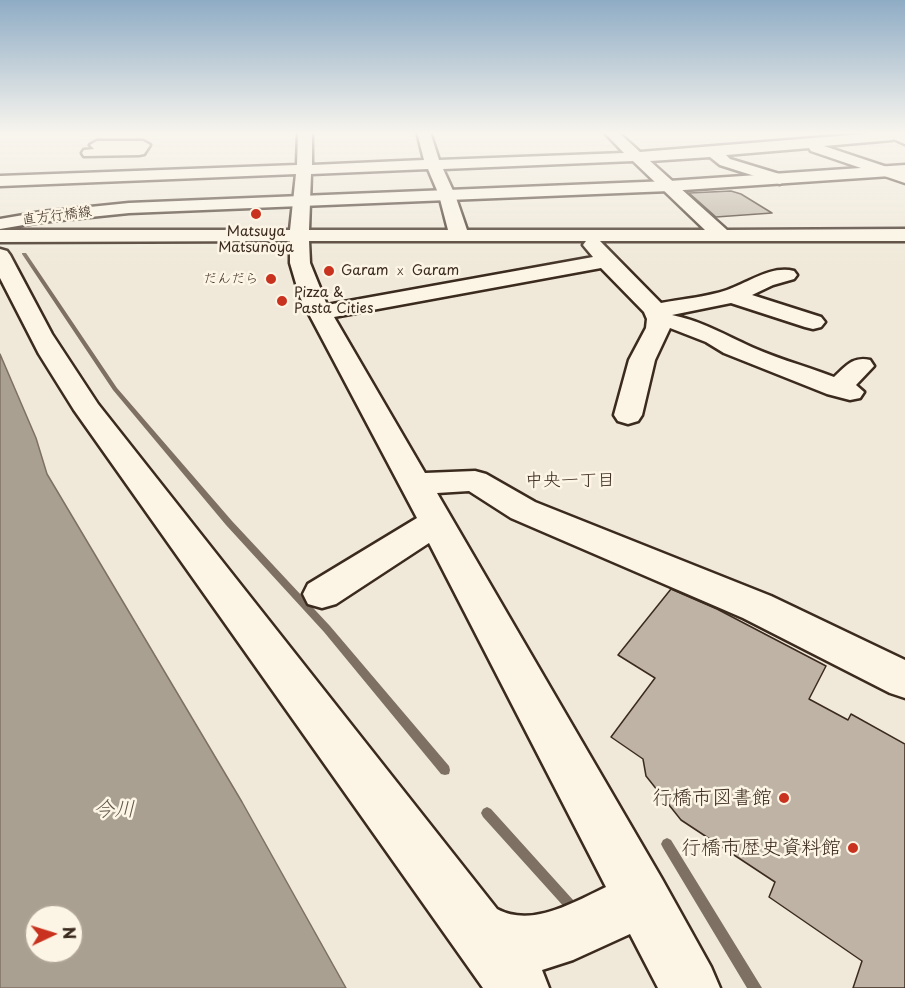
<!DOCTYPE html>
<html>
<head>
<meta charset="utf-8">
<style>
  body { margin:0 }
  #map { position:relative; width:905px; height:988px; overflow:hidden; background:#f0e9d9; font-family:"Playpen Sans",sans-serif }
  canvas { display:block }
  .north { position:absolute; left:24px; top:904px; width:60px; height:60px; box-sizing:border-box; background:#fcf5e5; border:2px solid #afa495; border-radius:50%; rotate:86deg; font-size:16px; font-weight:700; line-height:24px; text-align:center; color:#3b2a1e }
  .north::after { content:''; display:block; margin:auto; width:21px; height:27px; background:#c8321e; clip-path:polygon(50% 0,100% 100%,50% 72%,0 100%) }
</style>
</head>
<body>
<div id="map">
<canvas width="905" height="988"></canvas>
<div class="north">N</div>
</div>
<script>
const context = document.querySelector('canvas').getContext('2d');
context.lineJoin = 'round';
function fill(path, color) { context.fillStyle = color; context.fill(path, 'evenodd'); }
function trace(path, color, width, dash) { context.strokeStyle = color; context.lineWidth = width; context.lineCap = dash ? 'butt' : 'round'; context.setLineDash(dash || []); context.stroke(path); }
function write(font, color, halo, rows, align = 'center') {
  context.font = font + ' "Playpen Sans","Klee One",sans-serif'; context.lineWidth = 5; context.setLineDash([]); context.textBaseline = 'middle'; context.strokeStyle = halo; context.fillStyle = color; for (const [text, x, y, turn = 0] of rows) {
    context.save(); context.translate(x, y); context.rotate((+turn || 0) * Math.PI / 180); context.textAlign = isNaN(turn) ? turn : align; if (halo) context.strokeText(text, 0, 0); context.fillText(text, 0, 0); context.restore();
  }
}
const water = new Path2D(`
  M 0,354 L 36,438 L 47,474 L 242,802 L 346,988 L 0,988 ZM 36,916 L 72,916 L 72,952 L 36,952 Z`);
fill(water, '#aaa091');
trace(water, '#7e7163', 1.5);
fill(new Path2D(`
  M 22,253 L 26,253 L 117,388 L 232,521 L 330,626 L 449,766 L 450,770 L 449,774 L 445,775 L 441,774 L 324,632 L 226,525 L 113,390 L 22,254 Z
  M 487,807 L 491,809 L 574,901 L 576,905 L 574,909 L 570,911 L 566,909 L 483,817 L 481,813 L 483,809 Z
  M 667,838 L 671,840 L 762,988 L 747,988 L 663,848 L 661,844 L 663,840 Z`), '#7e7163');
const building = new Path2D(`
  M 731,191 L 741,194 L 772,213 L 716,217 L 689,193 Z
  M 671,589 L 717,609 L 826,666 L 809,699 L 848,720 L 851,714 L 905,744 L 905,988 L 853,988 L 862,961 L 769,897 L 775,882 L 681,820 L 646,776 L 643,759 L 611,737 L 655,678 L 618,655 Z`);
fill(building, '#beb3a4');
trace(building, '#3b2a1e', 1.5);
const minor = new Path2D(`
  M 298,132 L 312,132 L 312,165 L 424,160 L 417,132 L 430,132 L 439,160 L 624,153 L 604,132 L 618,132 L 640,152 L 888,132 L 897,133 L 899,136 L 892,140 L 824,146 L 905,173 L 905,183 L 811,151 L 809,148 L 726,155 L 730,159 L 786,176 L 788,179 L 780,184 L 720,165 L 710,157 L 650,161 L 727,230 L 905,229 L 905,241 L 600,241 L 661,303 C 682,299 706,297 727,290 C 748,283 771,265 794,271 L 797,275 L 794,279 L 773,285 L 752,295 L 821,317 L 825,322 L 821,327 L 813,329 L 805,327 L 731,303 L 672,315 C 697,320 718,331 741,342 C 770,357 803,365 834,377 C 846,366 853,356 870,360 L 874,366 L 856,385 L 864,392 L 860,398 L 850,400 L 827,394 L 724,353 L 706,342 L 670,328 L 655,360 L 642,415 L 638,421 L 628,424 L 618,421 L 614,415 L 629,360 L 646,328 L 647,319 L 644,312 L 601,268 L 334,317 L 425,473 L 475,471 L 486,474 L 535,502 L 771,596 L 905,660 L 905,698 L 890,693 L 743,618 L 511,518 L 469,491 L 437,493 L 662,879 L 711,967 L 720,988 L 658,988 L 630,934 L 573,960 L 542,970 L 549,988 L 483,988 L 74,410 L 39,354 L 0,278 L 0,249 L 7,251 L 10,255 L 52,334 L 98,404 L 497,909 C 532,928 574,902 606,887 L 429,543 L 336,604 L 322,608 L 308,604 L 303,594 L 308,584 L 417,518 L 300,297 L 290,263 L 290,241 L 0,242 L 0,230 L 290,230 L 296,174 L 0,186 L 0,176 L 297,165 ZM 633,161 L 705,230 L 467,230 L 455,195 L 443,169 ZM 428,169 L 439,195 L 448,230 L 309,230 L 311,174 ZM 309,241 L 586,241 L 583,245 L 593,257 L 327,305 L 310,263 Z
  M 97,141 L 143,141 L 150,145 L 144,154 L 139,155 L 84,156 L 82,153 L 84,150 L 94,149 L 90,145 Z`);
const major = new Path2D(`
  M 877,132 L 897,132 L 905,135 L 905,144 Z
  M 905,165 L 905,175 L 669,191 L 129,213 L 41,222 L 0,229 L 0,219 L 41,212 L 129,203 L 669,181 Z`);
trace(minor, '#3b2a1e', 5);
trace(major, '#3b2a1e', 5);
fill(minor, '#fcf5e5');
fill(major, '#fcf5e5');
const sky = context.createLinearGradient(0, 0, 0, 271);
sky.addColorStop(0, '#8facc5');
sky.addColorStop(0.49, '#f8f5ee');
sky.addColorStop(1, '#f8f5ee00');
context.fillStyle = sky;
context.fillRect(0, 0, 905, 271);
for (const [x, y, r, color] of [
  [256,214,6,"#c8321e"],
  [329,271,6,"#c8321e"],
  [271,279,6,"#c8321e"],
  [282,301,6,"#c8321e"],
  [784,798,6,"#c8321e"],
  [853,848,6,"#c8321e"]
]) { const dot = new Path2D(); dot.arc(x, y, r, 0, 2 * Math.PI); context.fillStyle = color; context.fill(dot); trace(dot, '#fcf5e5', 2); }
write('14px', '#3b2a1e', '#fcf5e5', [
  ["直方行橋線",57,216,-7]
]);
write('14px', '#3b2a1e', '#fcf5e5', [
  ["Matsuya",256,232,"center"],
  ["Matsunoya",256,248,"center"],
  ["Garam ｘ Garam",341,271],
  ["だんだら",259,279,"right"],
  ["Pizza &",294,293],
  ["Pasta Cities",294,309]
], 'left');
write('18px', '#3b2a1e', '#fcf5e5', [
  ["中央一丁目",570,481]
]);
write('20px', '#3b2a1e', '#fcf5e5', [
  ["行橋市図書館",772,798],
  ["行橋市歴史資料館",841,848]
], 'right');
write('italic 21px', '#625346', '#fcf5e5', [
  ["今川",114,810]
]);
</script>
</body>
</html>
